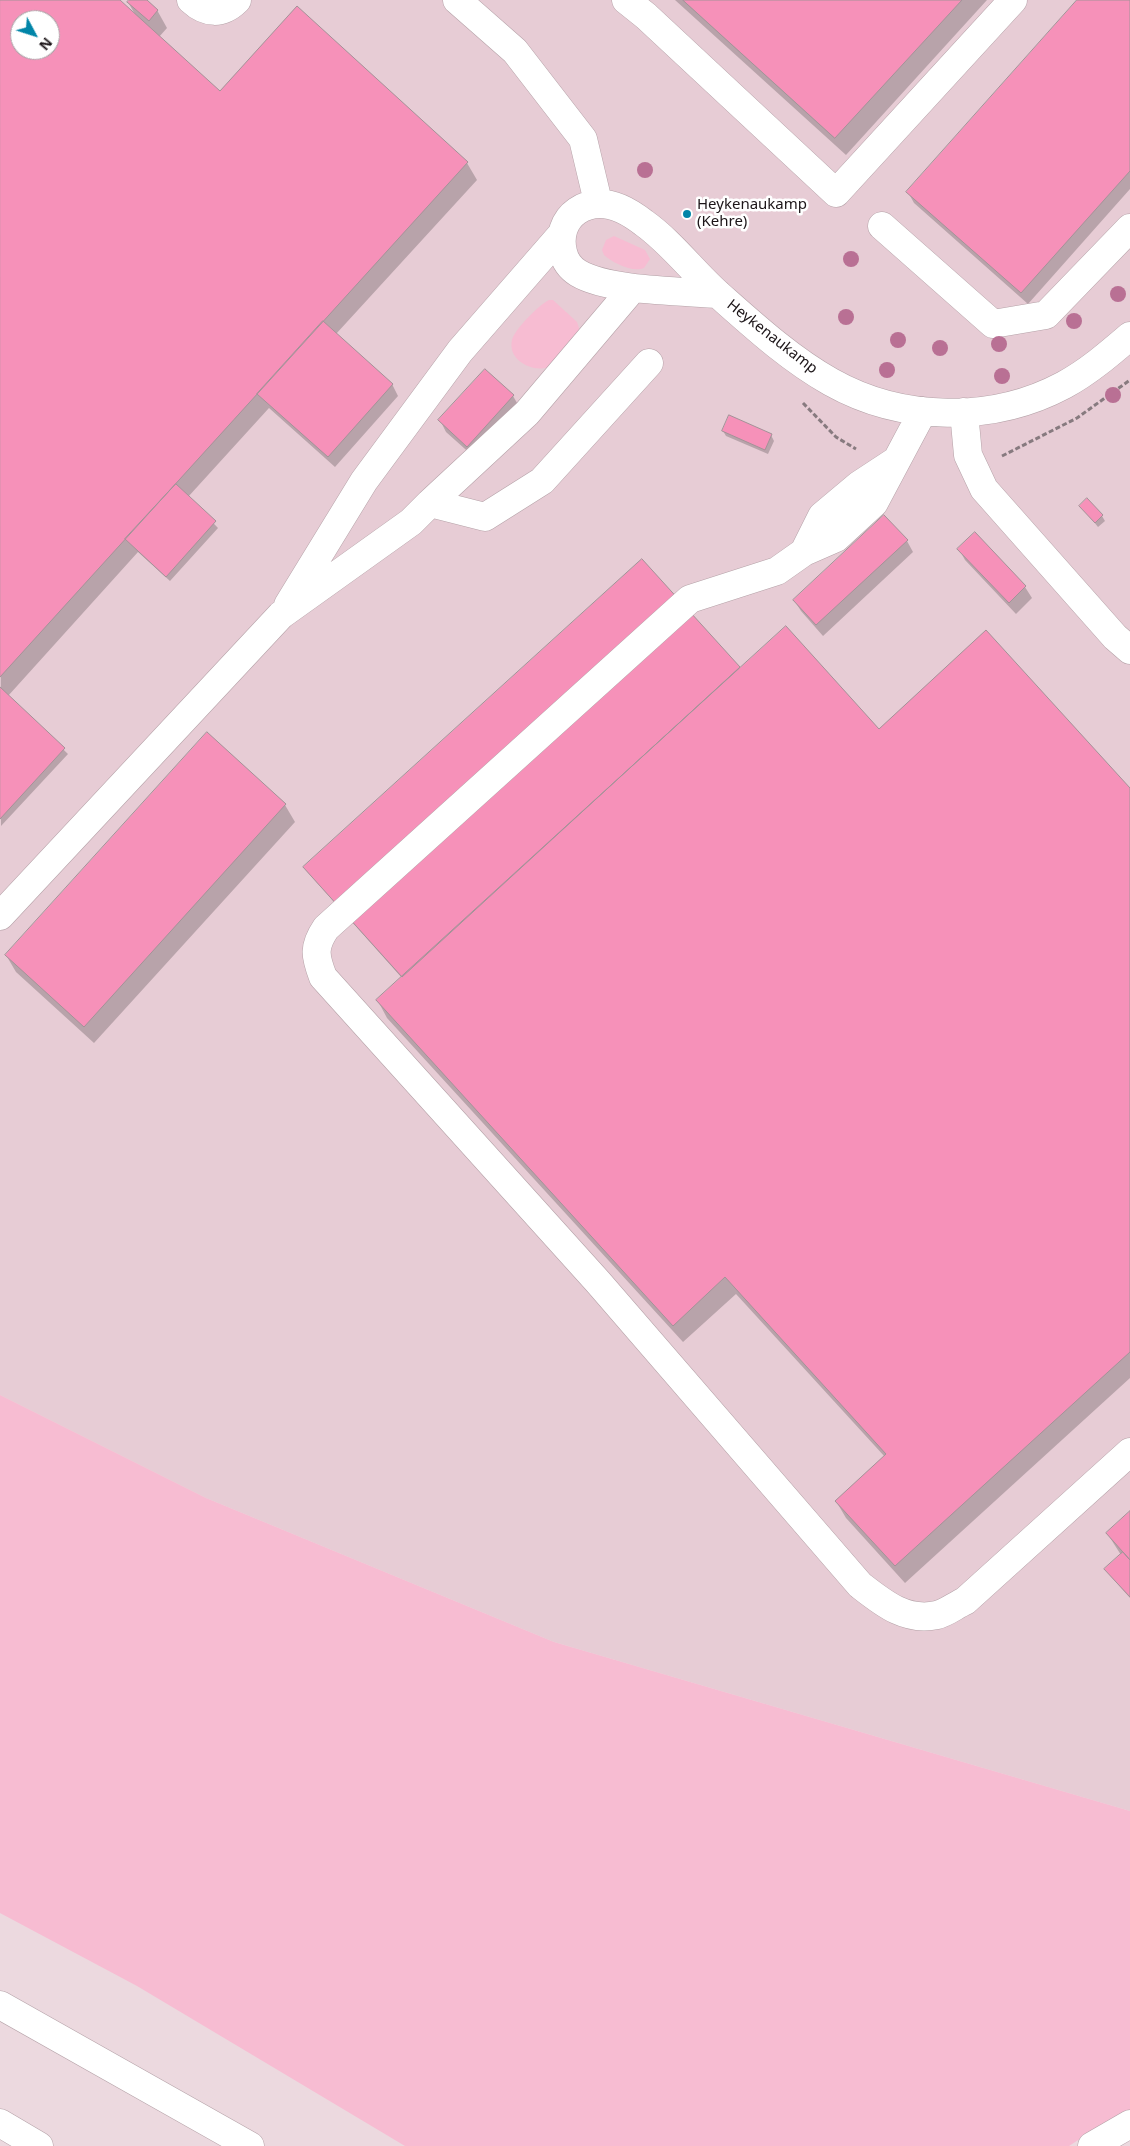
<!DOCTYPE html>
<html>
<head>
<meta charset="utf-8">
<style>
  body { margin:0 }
  #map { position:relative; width:1130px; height:2146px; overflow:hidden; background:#ecd9df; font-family:"Noto Sans",sans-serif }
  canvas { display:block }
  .north { position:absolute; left:10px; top:10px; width:50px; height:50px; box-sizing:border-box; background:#fff; border:1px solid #a4a1a3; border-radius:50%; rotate:130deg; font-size:14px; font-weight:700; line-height:20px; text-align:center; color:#1c1518 }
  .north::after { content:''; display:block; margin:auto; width:18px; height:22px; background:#0185a8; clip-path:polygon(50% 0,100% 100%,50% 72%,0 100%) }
</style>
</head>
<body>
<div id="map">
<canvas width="1130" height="2146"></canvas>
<div class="north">N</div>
</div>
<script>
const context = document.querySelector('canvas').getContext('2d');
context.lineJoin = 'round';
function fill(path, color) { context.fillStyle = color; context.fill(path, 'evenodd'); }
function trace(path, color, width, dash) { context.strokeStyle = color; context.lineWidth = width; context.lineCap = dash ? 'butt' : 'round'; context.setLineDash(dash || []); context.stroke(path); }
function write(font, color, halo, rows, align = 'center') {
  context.font = font + ' "Noto Sans",sans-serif'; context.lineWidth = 5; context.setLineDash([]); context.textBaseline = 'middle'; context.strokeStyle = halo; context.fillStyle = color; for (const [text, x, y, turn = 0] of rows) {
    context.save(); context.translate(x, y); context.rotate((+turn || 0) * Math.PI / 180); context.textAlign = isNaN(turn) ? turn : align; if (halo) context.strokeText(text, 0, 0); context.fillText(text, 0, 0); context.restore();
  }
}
fill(new Path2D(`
  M 0,0 L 1130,0 L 1130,1811 L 554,1642 L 206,1498 L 0,1395 ZM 20,20 L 50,20 L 50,50 L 20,50 Z`), '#e7ccd5');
fill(new Path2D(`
  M 614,236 L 645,250 L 650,259 L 644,268 C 633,273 613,263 604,255 L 602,250 L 606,240 Z
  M 549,300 L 553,300 L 577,322 L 580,331 L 548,367 C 533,373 507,360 512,340 C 514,330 540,304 549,300 Z
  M 0,1395 L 206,1498 L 554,1642 L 1130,1811 L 1130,2112 L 1092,2131 L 1069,2146 L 405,2146 L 137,1986 L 0,1913 Z`), '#f7bcd2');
fill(new Path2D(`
  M 0,0 L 118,0 L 136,16 L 128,2 L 130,0 L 146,0 L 157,10 L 167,28 L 159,37 L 220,93 L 467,163 L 477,180 L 336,334 L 392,384 L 398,396 L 335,467 L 269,408 L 188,497 L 218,528 L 170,581 L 138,552 L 8,696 L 68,754 L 1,826 ZM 20,20 L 50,20 L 50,50 L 20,50 Z
  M 675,0 L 987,0 L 846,155 Z
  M 1078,0 L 1130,0 L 1130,189 L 1028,304 L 914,203 L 908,192 Z
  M 513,396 L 520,408 L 474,457 L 446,432 L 440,420 Z
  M 723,431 L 771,435 L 774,441 L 768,454 L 726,436 Z
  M 1081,506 L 1102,516 L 1105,521 L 1098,527 Z
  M 975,534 L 1025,587 L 1032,598 L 1016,614 L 965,560 L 959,549 Z
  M 907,541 L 913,552 L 823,636 L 801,611 L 794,600 Z
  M 641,560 L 740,669 L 879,731 L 1130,790 L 1130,1378 L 905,1583 L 846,1518 L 836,1501 L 885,1457 L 736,1294 L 683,1342 L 387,1018 L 378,1001 L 402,978 L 304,868 Z
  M 207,734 L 285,805 L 295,822 L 94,1043 L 16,972 L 6,955 Z
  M 1130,1512 L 1130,1598 L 1109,1574 L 1121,1555 L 1107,1533 Z`), '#0003');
const building = new Path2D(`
  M 0,0 L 120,0 L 220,91 L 297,6 L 468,162 L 0,677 ZM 20,20 L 50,20 L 50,50 L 20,50 Z
  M 129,0 L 147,0 L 158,10 L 149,21 L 127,2 Z
  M 683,0 L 962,0 L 835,138 Z
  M 1077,0 L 1130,0 L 1130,171 L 1021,293 L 906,192 Z
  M 323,321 L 393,384 L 328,457 L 257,394 Z
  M 485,369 L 514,395 L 467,447 L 438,420 Z
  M 729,415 L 772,434 L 765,450 L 722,431 Z
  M 176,484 L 216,521 L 166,577 L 125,539 Z
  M 1087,498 L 1103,515 L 1095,523 L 1079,506 Z
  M 884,515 L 908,540 L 816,625 L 793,600 Z
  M 975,532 L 1026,586 L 1009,603 L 957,549 Z
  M 642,559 L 740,667 L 402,977 L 303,867 Z
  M 786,626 L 879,729 L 986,630 L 1130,788 L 1130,1352 L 895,1566 L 835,1501 L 886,1454 L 725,1277 L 673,1326 L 376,1000 Z
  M 0,687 L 65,748 L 0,819 Z
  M 207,732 L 286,804 L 84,1027 L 5,955 Z
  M 1130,1511 L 1130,1560 L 1106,1533 Z
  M 1123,1552 L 1130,1560 L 1130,1597 L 1104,1569 Z`);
fill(building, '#f691b9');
trace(building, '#a49298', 1);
const minor = new Path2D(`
  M 191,0 C 206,14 222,15 237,0
  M 457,0 L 515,51 L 583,139 L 598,202
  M 626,0 L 646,16 L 836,193 L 1013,0
  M 882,226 L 993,324 L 1046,315 L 1130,228
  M 718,294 C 681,291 608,291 578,273 C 570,268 565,261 563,252 C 559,236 564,220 577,211 C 600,195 625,208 644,223 C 672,243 693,272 719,295 C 754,326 790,359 831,382 C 902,422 993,423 1064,385 C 1088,372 1109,354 1130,336
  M 923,411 L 874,503 L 836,538 L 804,552 L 777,571 L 690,599 L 326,928 C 313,947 315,956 323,977 L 598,1282 L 860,1585 C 883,1603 906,1622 937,1615 C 946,1613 956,1605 965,1601 L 1130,1452
  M 964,412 L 968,455 L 984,489 L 1115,637 L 1130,650
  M 430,503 L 485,517 L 542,481 L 649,363
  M 804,552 L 822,516 L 859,485 L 894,462
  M 288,605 L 364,481 L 460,351 L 561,235
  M 0,916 L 281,615 L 411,522 L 430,503 L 527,413 L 633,288`);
const highway = new Path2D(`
  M 0,2005 L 250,2146
  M 0,2123 L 39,2146
  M 1092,2146 L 1130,2124`);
trace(minor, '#b5a2a8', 29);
trace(highway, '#b5a2a8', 29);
trace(new Path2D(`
  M 803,403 L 836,437 L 856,449
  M 1002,456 L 1077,418 L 1130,380`), '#877a7f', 3, [5, 2.5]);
trace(minor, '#fff', 28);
trace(highway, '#fff', 28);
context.fillStyle = '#b97094';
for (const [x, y] of [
  [645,170],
  [851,259],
  [1118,294],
  [846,317],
  [1074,321],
  [898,340],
  [999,344],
  [940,348],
  [887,370],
  [1002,376],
  [1113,395]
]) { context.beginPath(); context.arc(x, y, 8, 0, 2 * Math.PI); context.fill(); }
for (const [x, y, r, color] of [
  [687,214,5,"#0185a8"]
]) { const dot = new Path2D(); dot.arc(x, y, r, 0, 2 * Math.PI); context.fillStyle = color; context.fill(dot); trace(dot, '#fff', 2); }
write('15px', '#1c1518', '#fff', [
  ["Heykenaukamp",697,205],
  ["(Kehre)",697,222]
], 'left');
write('15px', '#1c1518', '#fff', [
  ["Heykenaukamp",772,337,38]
]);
</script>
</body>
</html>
